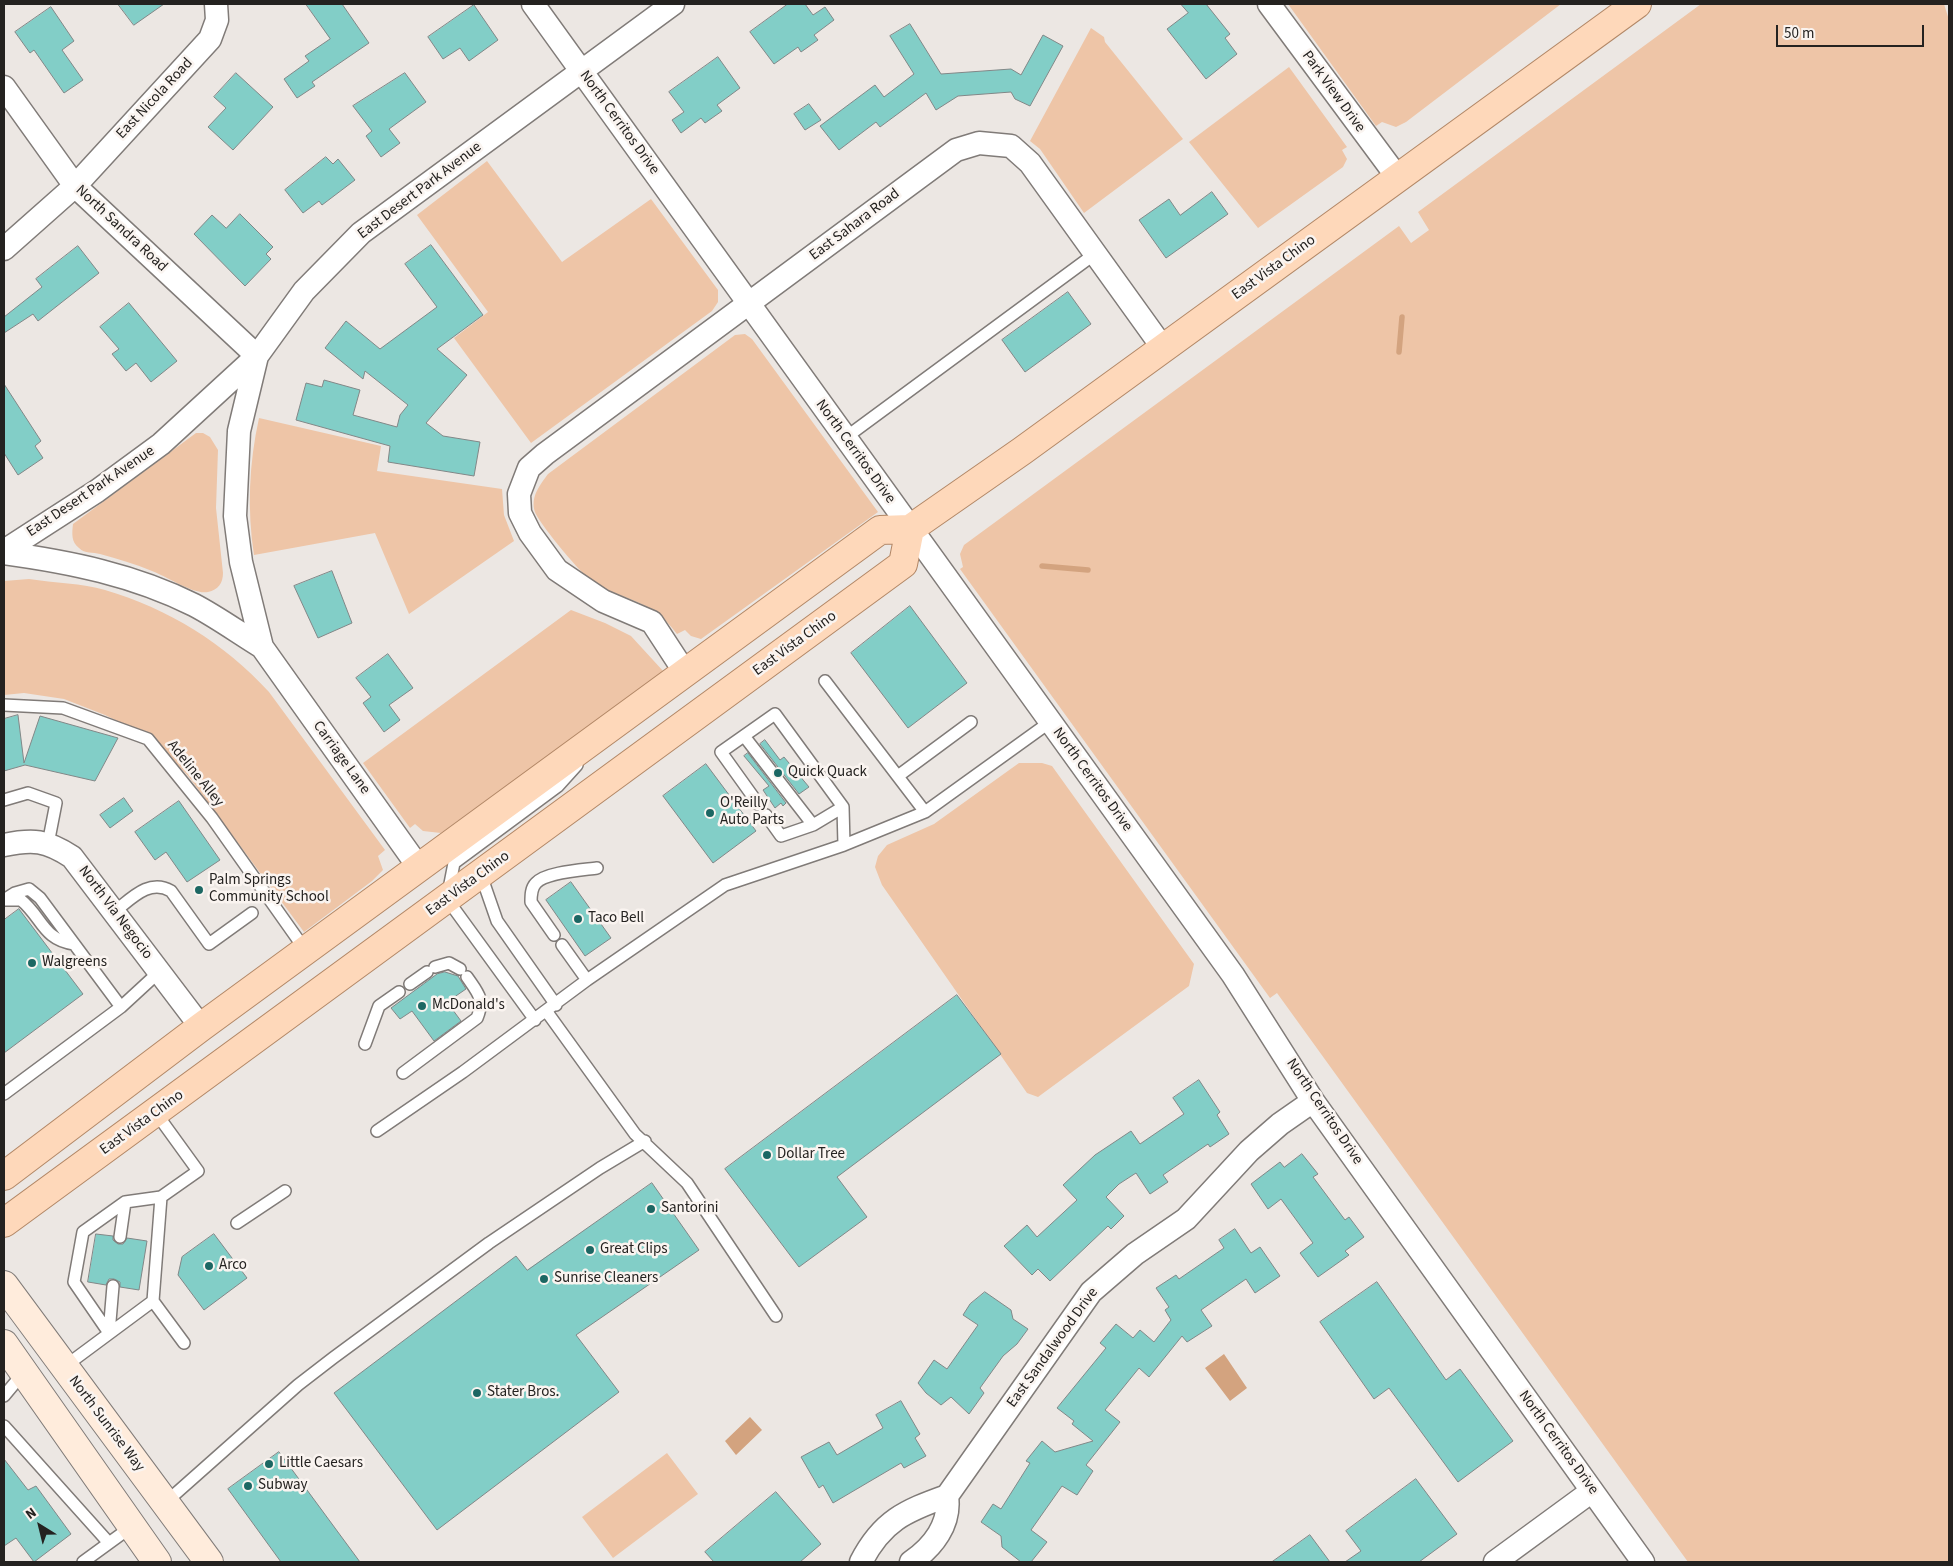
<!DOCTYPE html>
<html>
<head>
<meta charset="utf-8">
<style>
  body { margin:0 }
  #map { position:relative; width:1953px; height:1566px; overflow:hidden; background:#ece7e3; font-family:"Source Sans 3",sans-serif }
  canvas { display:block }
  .frame { position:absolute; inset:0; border:5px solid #242220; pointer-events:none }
  .north { position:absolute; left:15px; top:1501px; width:50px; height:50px; -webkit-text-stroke:4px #faf4f0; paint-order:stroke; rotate:324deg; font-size:14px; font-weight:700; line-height:20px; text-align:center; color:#242220 }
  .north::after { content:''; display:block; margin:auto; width:18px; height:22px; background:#242220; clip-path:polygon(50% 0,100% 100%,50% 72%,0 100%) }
  .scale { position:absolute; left:1776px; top:25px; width:148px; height:22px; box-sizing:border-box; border:2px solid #242220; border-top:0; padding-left:6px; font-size:15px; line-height:18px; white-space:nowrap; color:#242220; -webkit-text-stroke:4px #faf4f0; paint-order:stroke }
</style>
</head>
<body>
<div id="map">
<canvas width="1953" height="1566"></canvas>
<div class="frame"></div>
<div class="north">N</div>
<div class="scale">50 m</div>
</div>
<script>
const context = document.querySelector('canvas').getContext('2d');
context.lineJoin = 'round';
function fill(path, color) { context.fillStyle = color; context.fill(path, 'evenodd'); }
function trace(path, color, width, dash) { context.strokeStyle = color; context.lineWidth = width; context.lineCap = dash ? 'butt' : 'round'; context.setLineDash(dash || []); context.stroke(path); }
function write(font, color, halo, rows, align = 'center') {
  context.font = font + ' "Source Sans 3",sans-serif'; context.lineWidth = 5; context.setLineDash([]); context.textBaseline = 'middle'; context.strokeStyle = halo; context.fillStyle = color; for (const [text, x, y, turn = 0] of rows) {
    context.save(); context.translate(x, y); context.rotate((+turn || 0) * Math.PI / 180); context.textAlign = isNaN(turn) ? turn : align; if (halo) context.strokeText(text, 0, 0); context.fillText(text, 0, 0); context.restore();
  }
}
fill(new Path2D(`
  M 1288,4 L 1561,4 L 1406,122 L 1396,127 L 1382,122 L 1376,126 Z
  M 1701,4 L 1944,4 L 1949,20 L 1949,1562 L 1688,1562 L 1277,993 L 1270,998 L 960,569 L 963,567 L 960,554 L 964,545 L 1399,226 L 1411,243 L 1429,230 L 1418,212 Z
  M 1091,28 L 1104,37 L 1105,42 L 1183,139 L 1084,213 L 1040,149 L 1030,141 Z
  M 1289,67 L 1347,147 L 1342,150 L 1347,159 L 1343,167 L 1258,228 L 1189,142 Z
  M 487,161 L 562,262 L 651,199 L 718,290 L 718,302 L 712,311 L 531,443 L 454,338 L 488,312 L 417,215 Z
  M 745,334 L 752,339 L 878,512 L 701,639 L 691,636 L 685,630 L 677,634 C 649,596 624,603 591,580 C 580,573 539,523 535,512 C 530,497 540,485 548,474 L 735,335 Z
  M 259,418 L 381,446 L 377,471 L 502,489 L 504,515 L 514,541 L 409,614 L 375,533 L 254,555 C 247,510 249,463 259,418 Z
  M 196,433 L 203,433 L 210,437 L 218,450 L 216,508 L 223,573 C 223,583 218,590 208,592 C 194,595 166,576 152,571 C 135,564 118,559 100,554 C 93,552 85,554 79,548 C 71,542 72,533 73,524 Z
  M 29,579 C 54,583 82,583 105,590 C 169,609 224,643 269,692 L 385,850 L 378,856 L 383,870 L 372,881 L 304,932 L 189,777 L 152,738 L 105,715 L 64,699 L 24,693 L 4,695 L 4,581 Z
  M 571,610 L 605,623 L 631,636 L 664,672 L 441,833 L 423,831 L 415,824 L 410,828 L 363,763 Z
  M 1019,763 L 1042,763 L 1052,766 L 1194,964 L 1189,986 L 1038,1097 L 1027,1093 L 882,885 L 875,867 L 878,856 L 887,845 L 934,824 Z
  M 667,1453 L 698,1494 L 613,1558 L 582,1517 Z`), '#eec5a7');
fill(new Path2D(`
  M 1224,1354 L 1247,1388 L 1230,1401 L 1205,1368 Z
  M 750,1417 L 762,1430 L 736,1455 L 725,1441 Z`), '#d3a37f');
trace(new Path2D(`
  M 1399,352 L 1402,317
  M 1042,566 L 1088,570`), '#d3a37f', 5.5);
const building = new Path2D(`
  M 118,4 L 164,4 L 134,25 Z
  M 306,4 L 342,4 L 369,43 L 312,82 L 315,86 L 297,98 L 284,79 L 309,61 L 305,56 L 330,39 Z
  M 788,4 L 805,4 L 813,15 L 825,7 L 834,20 L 814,35 L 818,40 L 801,52 L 798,47 L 774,64 L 750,32 Z
  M 1181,4 L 1206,4 L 1230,34 L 1225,38 L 1237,54 L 1206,79 L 1167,29 L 1188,13 Z
  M 474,5 L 498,40 L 469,61 L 460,48 L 443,59 L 428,37 Z
  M 51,7 L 74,41 L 62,50 L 83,80 L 64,93 L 34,50 L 30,53 L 15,32 Z
  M 910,24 L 941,74 L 1011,69 L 1021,75 L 1043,35 L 1063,46 L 1030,106 L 1015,99 L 1011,92 L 958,96 L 936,110 L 926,93 L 880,127 L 876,122 L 839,150 L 820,126 L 875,85 L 884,97 L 914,74 L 890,36 Z
  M 718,57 L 740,88 L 717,105 L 722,111 L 705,123 L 701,118 L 681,133 L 672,120 L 684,112 L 669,92 Z
  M 236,73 L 273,107 L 233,150 L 208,127 L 226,108 L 214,97 Z
  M 405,73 L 426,102 L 389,129 L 400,143 L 381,157 L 366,136 L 372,131 L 353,106 Z
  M 809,104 L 821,120 L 805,130 L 794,114 Z
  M 326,157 L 333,164 L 338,159 L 355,180 L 322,205 L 319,201 L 303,213 L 285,190 Z
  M 1212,192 L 1228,214 L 1166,258 L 1139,220 L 1169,199 L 1180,215 Z
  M 240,214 L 273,247 L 266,254 L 271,259 L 245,286 L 194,234 L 212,215 L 226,228 Z
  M 431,245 L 483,315 L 437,349 L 467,375 L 426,423 L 443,436 L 480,442 L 474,476 L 388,462 L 390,446 L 296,420 L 306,383 L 322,387 L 324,380 L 360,390 L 353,415 L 397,427 L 400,415 L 408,405 L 365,371 L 363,379 L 325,348 L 346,321 L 380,349 L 437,307 L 405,264 Z
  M 78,246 L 99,273 L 38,321 L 33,314 L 4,333 L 4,317 L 42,287 L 36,279 Z
  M 1068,292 L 1091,324 L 1025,372 L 1002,340 Z
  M 129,303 L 177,361 L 151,382 L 136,363 L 126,371 L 112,354 L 119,349 L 100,327 Z
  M 4,384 L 41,441 L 35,446 L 43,458 L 18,475 L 4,453 Z
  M 332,571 L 352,623 L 318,638 L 294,586 Z
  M 910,606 L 967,683 L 908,728 L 851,653 Z
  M 388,654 L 413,688 L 389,705 L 400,720 L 384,732 L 363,703 L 371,697 L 356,678 Z
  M 18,715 L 24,763 L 40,716 L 118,738 L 95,781 L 25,765 L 4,771 L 4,719 Z
  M 765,740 L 780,760 L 784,757 L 809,787 L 799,794 L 760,744 Z
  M 748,753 L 786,803 L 783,806 L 781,803 L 775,808 L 763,790 L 769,786 L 744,756 Z
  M 706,764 L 756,831 L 713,863 L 663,796 Z
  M 124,798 L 133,811 L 110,828 L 100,815 Z
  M 179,801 L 220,860 L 187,882 L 166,852 L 155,860 L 135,832 Z
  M 571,882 L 611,938 L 585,956 L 546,900 Z
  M 19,909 L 83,994 L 4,1053 L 4,920 Z
  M 445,972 L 458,976 L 466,989 L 447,1002 L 461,1021 L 434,1041 L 412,1011 L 400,1019 L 391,1008 L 437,974 Z
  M 957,995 L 1001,1054 L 837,1177 L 867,1217 L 799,1267 L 725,1169 Z
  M 1199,1080 L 1220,1112 L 1217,1115 L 1229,1134 L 1210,1147 L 1208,1144 L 1163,1175 L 1168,1182 L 1150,1194 L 1136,1173 L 1119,1184 L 1106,1197 L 1124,1216 L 1111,1229 L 1108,1226 L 1050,1281 L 1038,1269 L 1032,1275 L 1004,1246 L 1027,1225 L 1037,1237 L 1077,1200 L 1063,1185 L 1095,1155 L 1131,1131 L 1140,1144 L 1184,1114 L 1173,1098 Z
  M 1302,1154 L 1318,1174 L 1313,1177 L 1345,1220 L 1349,1217 L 1364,1237 L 1345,1251 L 1349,1255 L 1318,1277 L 1300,1253 L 1313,1243 L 1281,1199 L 1268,1209 L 1251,1184 L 1280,1162 L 1284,1167 Z
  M 652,1183 L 699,1250 L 576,1335 L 619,1392 L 437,1530 L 334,1393 L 516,1256 L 527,1270 Z
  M 1235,1229 L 1251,1253 L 1260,1247 L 1280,1276 L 1255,1293 L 1246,1279 L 1201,1310 L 1212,1326 L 1187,1342 L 1182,1336 L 1149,1377 L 1139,1368 L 1105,1410 L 1120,1422 L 1086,1465 L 1093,1471 L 1077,1495 L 1062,1486 L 1031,1530 L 1047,1542 L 1031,1562 L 1021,1562 L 1002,1547 L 1001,1536 L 981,1522 L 993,1504 L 1001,1509 L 1030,1463 L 1026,1461 L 1042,1441 L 1055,1452 L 1093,1441 L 1072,1424 L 1074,1421 L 1057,1408 L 1106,1348 L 1100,1343 L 1116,1324 L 1133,1338 L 1140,1330 L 1154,1342 L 1171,1320 L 1165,1310 L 1169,1307 L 1156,1288 L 1176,1275 L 1179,1279 L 1224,1248 L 1219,1240 Z
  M 96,1234 L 113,1236 L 113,1240 L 118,1244 L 123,1244 L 127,1238 L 147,1241 L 139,1290 L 120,1287 L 120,1282 L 114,1279 L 109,1279 L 106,1285 L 88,1282 Z
  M 214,1234 L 247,1278 L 204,1310 L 178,1275 L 182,1257 Z
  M 1377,1282 L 1446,1380 L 1460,1369 L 1513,1441 L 1458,1482 L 1389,1388 L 1374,1399 L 1320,1322 Z
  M 985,1292 L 1011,1310 L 1013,1319 L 1028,1329 L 1017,1344 L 1003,1356 L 980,1388 L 984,1393 L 969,1414 L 951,1397 L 941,1405 L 926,1393 L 918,1383 L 934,1360 L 947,1369 L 978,1325 L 963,1315 L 970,1304 Z
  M 901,1401 L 920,1434 L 915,1438 L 926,1456 L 904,1468 L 901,1463 L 833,1503 L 823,1485 L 819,1488 L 801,1457 L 829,1442 L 837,1455 L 883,1428 L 876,1415 Z
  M 279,1452 L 360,1562 L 281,1562 L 228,1489 Z
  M 4,1459 L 28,1490 L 36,1486 L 71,1534 L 34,1562 L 16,1538 L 4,1546 Z
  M 1416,1479 L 1457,1534 L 1419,1562 L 1345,1562 L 1361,1551 L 1346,1531 Z
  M 776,1492 L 821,1544 L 800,1562 L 714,1562 L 705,1552 Z
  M 1310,1535 L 1330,1562 L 1272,1562 Z`);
fill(building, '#82cec7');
trace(building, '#818787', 1);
const service = new Path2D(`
  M 845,438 L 1096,253
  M 825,681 L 925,812
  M 4,705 L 63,708 L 148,739 L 212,818 L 306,951
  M 744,736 L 813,825
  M 898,776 L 971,722
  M 4,800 L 28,793 L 56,803 L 48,844
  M 759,805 L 721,752 L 775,714 L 843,807 L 844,845
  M 766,815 L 781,836 L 813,825 L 843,807
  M 481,875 L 497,921 L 556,1005
  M 4,900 L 15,893 L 29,889 L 40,898 L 121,1007
  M 6,900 L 21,900 C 42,917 43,940 74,944
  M 114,912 C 131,899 149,878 171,891 L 209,944 L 252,913
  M 554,935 L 531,902 C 531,895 531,888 536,883 C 546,872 582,870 597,868
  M 562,945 L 587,980
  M 435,967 L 449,963 L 460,969
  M 410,984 L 427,972
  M 547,1012 L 635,1134 L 687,1183 L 776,1316
  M 535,1020 L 447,899 L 454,863 L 558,786 L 577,765
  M 365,1044 L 379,1006 L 399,992
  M 403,1073 L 477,1018 C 485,999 478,993 467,977
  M 4,1094 L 121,1007 L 159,972
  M 377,1131 L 463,1072 L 587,980 L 725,885 L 844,845 L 925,812 L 1050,722
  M 237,1223 L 285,1191
  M 120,1237 L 125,1202
  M 113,1286 L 109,1333 L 74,1282 L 83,1232 L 125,1202 L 161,1197
  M 153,1301 L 184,1343
  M 64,1367 L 153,1301 L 161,1197 L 198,1171 L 156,1113
  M 4,1396 L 19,1378 L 20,1369
  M 4,1426 L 109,1543
  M 165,1503 L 298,1385 L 333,1358 L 489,1243 L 600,1168 L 645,1141
  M 83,1562 L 131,1527`);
const minor = new Path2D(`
  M 533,4 L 1233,975 L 1313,1101 L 1643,1562
  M 1269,4 L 1398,178
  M 4,87 L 75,186 L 257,356 L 239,431 L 235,516 L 241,562 L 262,647 L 420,869
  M 4,249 L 75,186 L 210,39 L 217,20 L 216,4
  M 4,551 L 97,491 L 161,444 L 257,356 L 304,291 L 361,233 L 673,4
  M 4,553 C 70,562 134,575 194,605 C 217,617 239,633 262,647
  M 686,674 L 652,622 L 603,601 L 557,570 L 530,533 L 520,513 L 519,494 L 529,468 L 545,454 L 956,150 L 979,143 L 1011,146 L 1030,163 L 1163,348
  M 4,845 C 33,839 46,840 72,857 L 201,1027
  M 861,1562 C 882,1521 905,1511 947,1496 L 1091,1292 L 1135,1254 L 1186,1219 L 1249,1151 L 1280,1124 L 1313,1101
  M 911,1562 C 933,1547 951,1524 947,1496
  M 1495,1562 L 1592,1491`);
const secondary = new Path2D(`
  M 4,1285 L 209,1562
  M 4,1344 L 157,1562`);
const primary = new Path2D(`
  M 4,1176 L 201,1027 L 880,530 L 910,529 L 1022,451 L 1637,4
  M 4,1223 L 903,564 L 910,529`);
trace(service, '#807b78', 14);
trace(minor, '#807b78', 25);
trace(secondary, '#807b78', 30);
trace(primary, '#b28766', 30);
trace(service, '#fff', 11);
trace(minor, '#fff', 22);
trace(secondary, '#ffecdc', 28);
trace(primary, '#fed8ba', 28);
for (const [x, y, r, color] of [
  [778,773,5,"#1c6763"],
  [710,813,5,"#1c6763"],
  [199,890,5,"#1c6763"],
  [578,919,5,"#1c6763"],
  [32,963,5,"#1c6763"],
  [422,1006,5,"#1c6763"],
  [767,1155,5,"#1c6763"],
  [651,1209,5,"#1c6763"],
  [590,1250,5,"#1c6763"],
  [209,1266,5,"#1c6763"],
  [544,1279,5,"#1c6763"],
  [477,1393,5,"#1c6763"],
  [269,1464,5,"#1c6763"],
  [248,1486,5,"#1c6763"]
]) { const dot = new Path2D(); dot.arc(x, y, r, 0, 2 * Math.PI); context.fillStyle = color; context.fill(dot); trace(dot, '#faf4f0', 2); }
write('15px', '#242220', '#faf4f0', [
  ["Park View Drive",1333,92,54],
  ["East Nicola Road",155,99,-47],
  ["North Cerritos Drive",619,123,54],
  ["East Desert Park Avenue",420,191,-37],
  ["East Sahara Road",855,225,-37],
  ["North Sandra Road",121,229,43],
  ["East Vista Chino",1274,268,-36],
  ["North Cerritos Drive",855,452,54],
  ["East Desert Park Avenue",91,492,-34],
  ["East Vista Chino",795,644,-36],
  ["Carriage Lane",341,758,54],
  ["Adeline Alley",195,774,51],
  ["North Cerritos Drive",1092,780,54],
  ["East Vista Chino",468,884,-36],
  ["North Via Negocio",115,913,53],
  ["North Cerritos Drive",1324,1112,56],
  ["East Vista Chino",142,1123,-36],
  ["East Sandalwood Drive",1053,1348,-54],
  ["North Sunrise Way",106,1424,53],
  ["North Cerritos Drive",1558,1443,54]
]);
write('15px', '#242220', '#faf4f0', [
  ["Quick Quack",788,773],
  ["O'Reilly",720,804],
  ["Auto Parts",720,821],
  ["Palm Springs",209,881],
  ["Community School",209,898],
  ["Taco Bell",588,919],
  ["Walgreens",42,963],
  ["McDonald's",432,1006],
  ["Dollar Tree",777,1155],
  ["Santorini",661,1209],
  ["Great Clips",600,1250],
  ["Arco",219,1266],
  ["Sunrise Cleaners",554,1279],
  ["Stater Bros.",487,1393],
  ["Little Caesars",279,1464],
  ["Subway",258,1486]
], 'left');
</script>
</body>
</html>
